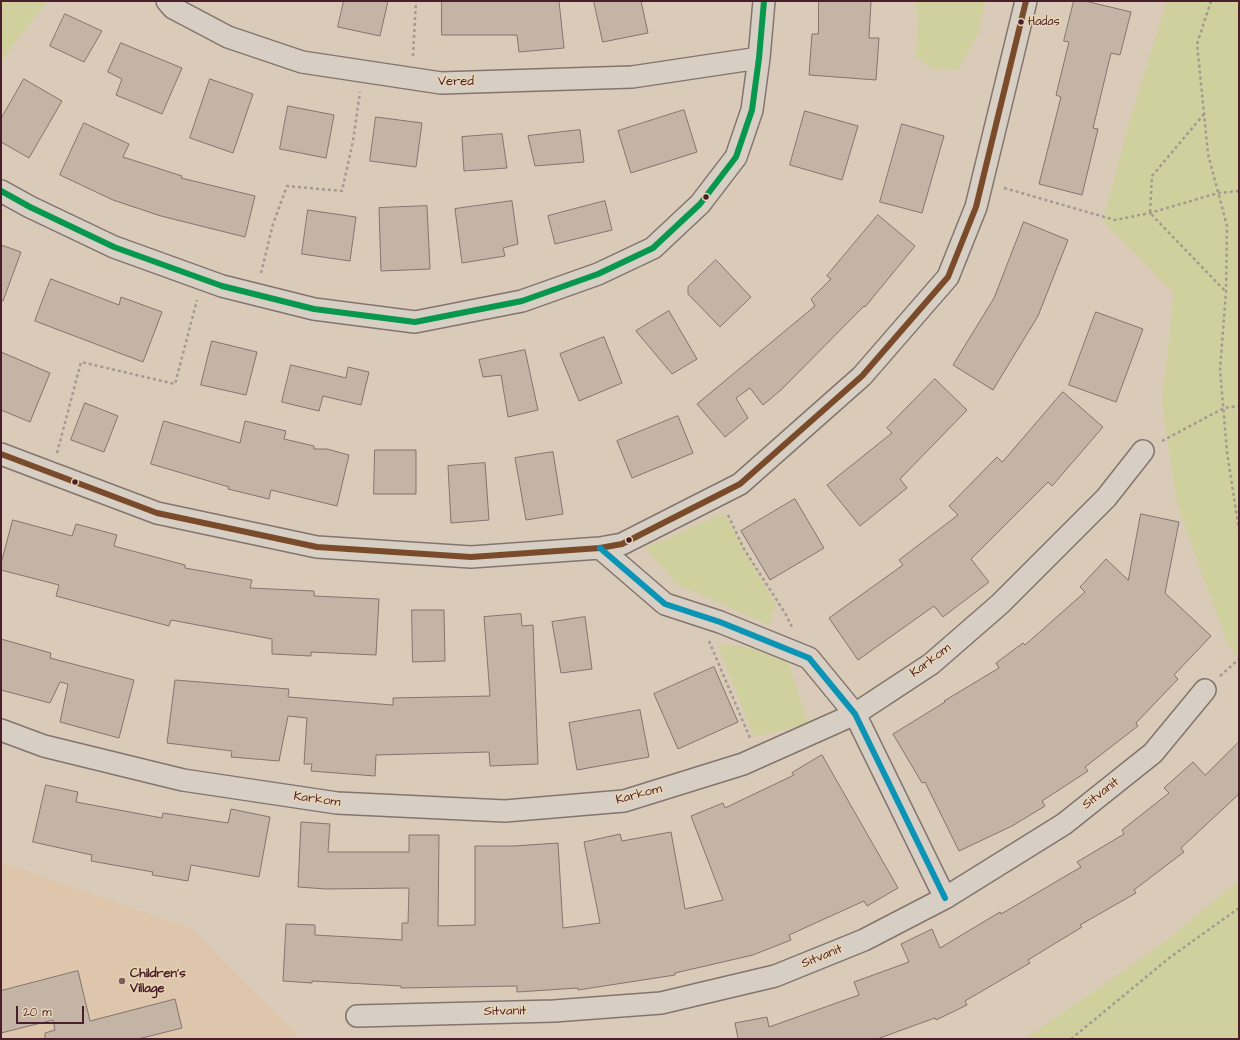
<!DOCTYPE html>
<html>
<head>
<meta charset="utf-8">
<style>
  body { margin:0 }
  #map { position:relative; width:1240px; height:1040px; overflow:hidden; background:#d9cbb8; font-family:"Architects Daughter",sans-serif }
  canvas { display:block }
  .frame { position:absolute; inset:0; border:2px solid #4a1f2b; pointer-events:none }
  .scale { position:absolute; left:16px; top:1006px; width:68px; height:18px; box-sizing:border-box; border:2px solid #4a1f2b; border-top:0; padding-left:5px; font-size:12px; line-height:14px; white-space:nowrap; color:#4a1f2b; -webkit-text-stroke:3px #e9d5b3; paint-order:stroke }
</style>
</head>
<body>
<div id="map">
<canvas width="1240" height="1040"></canvas>
<div class="frame"></div>
<div class="scale">20 m</div>
</div>
<script>
const context = document.querySelector('canvas').getContext('2d');
context.lineJoin = 'round';
function fill(path, color) { context.fillStyle = color; context.fill(path, 'evenodd'); }
function trace(path, color, width, dash) { context.strokeStyle = color; context.lineWidth = width; context.lineCap = dash ? 'butt' : 'round'; context.setLineDash(dash || []); context.stroke(path); }
function write(font, color, halo, rows, align = 'center') {
  context.font = font + ' "Architects Daughter",sans-serif'; context.lineWidth = 3; context.setLineDash([]); context.textBaseline = 'middle'; context.strokeStyle = halo; context.fillStyle = color; for (const [text, x, y, turn = 0] of rows) {
    context.save(); context.translate(x, y); context.rotate((+turn || 0) * Math.PI / 180); context.textAlign = isNaN(turn) ? turn : align; if (halo) context.strokeText(text, 0, 0); context.fillText(text, 0, 0); context.restore();
  }
}
fill(new Path2D(`
  M 1,862 L 192,929 L 295,1033 L 297,1039 L 1,1039 Z`), '#ddc6ab');
fill(new Path2D(`
  M 1,1 L 47,1 L 1,61 Z
  M 918,1 L 986,1 L 978,34 L 958,69 L 935,70 L 916,57 Z
  M 1167,1 L 1239,1 L 1239,662 L 1225,637 L 1177,504 L 1162,403 L 1174,293 L 1103,221 L 1130,119 Z
  M 724,513 L 776,605 L 769,625 L 677,584 L 645,548 Z
  M 739,645 L 788,661 L 808,724 L 754,737 L 718,646 Z
  M 1239,880 L 1239,1039 L 1025,1039 L 1167,940 Z`), '#cfd09e');
const building = new Path2D(`
  M 344,1 L 388,1 L 380,36 L 338,27 Z
  M 442,1 L 559,1 L 564,48 L 519,52 L 517,35 L 442,35 Z
  M 594,1 L 641,1 L 648,33 L 603,42 Z
  M 819,1 L 871,1 L 869,38 L 879,38 L 876,80 L 809,75 L 812,34 L 818,34 Z
  M 1074,1 L 1085,1 L 1131,12 L 1120,55 L 1111,53 L 1093,128 L 1098,129 L 1082,195 L 1039,184 L 1061,97 L 1056,95 L 1069,42 L 1064,41 Z
  M 65,14 L 102,31 L 84,62 L 50,46 Z
  M 121,43 L 182,68 L 162,114 L 116,95 L 122,79 L 108,72 Z
  M 24,79 L 62,101 L 29,158 L 1,142 L 1,119 Z
  M 210,79 L 253,94 L 233,153 L 190,138 Z
  M 288,106 L 334,115 L 326,158 L 280,149 Z
  M 684,110 L 697,152 L 631,173 L 618,131 Z
  M 805,111 L 858,126 L 842,180 L 790,165 Z
  M 376,117 L 422,123 L 416,167 L 370,161 Z
  M 84,123 L 129,144 L 123,157 L 182,176 L 181,178 L 255,196 L 245,237 L 161,216 L 113,200 L 60,175 Z
  M 902,124 L 944,136 L 922,213 L 880,202 Z
  M 580,130 L 584,162 L 535,166 L 528,136 Z
  M 502,134 L 507,168 L 464,171 L 462,137 Z
  M 512,201 L 518,244 L 503,248 L 505,256 L 462,263 L 455,209 Z
  M 605,201 L 612,230 L 555,244 L 548,216 Z
  M 427,206 L 430,269 L 381,271 L 379,208 Z
  M 308,210 L 356,217 L 350,261 L 302,254 Z
  M 878,215 L 915,246 L 865,307 L 864,306 L 781,390 L 763,405 L 750,388 L 736,398 L 748,418 L 725,437 L 697,404 L 815,306 L 811,299 L 831,279 L 827,276 Z
  M 1024,222 L 1068,240 L 1038,316 L 993,390 L 953,365 L 994,298 Z
  M 1,245 L 21,252 L 3,301 L 1,301 Z
  M 716,260 L 751,297 L 720,327 L 688,294 L 688,287 Z
  M 51,279 L 119,305 L 121,297 L 162,312 L 143,362 L 35,321 Z
  M 669,311 L 697,359 L 672,374 L 636,331 Z
  M 1096,312 L 1143,329 L 1116,402 L 1069,385 Z
  M 604,337 L 622,383 L 579,401 L 560,354 Z
  M 212,341 L 257,352 L 246,395 L 201,385 Z
  M 525,350 L 538,410 L 508,417 L 501,375 L 483,377 L 479,360 Z
  M 1,352 L 50,373 L 30,422 L 1,410 Z
  M 291,365 L 346,378 L 348,367 L 369,372 L 361,405 L 323,396 L 319,411 L 282,402 Z
  M 935,379 L 967,410 L 900,479 L 907,488 L 860,526 L 827,485 L 892,433 L 887,428 Z
  M 1063,392 L 1103,427 L 1052,486 L 1048,482 L 971,559 L 989,582 L 943,617 L 934,606 L 858,660 L 829,618 L 903,565 L 899,560 L 958,515 L 949,506 L 997,457 L 1002,462 Z
  M 85,403 L 118,416 L 104,452 L 71,440 Z
  M 678,416 L 693,453 L 632,478 L 617,441 Z
  M 164,421 L 240,443 L 245,421 L 286,431 L 284,439 L 314,446 L 314,449 L 327,449 L 349,455 L 337,506 L 271,490 L 269,499 L 228,489 L 229,487 L 151,464 Z
  M 375,450 L 416,450 L 416,494 L 374,494 Z
  M 553,452 L 563,514 L 526,520 L 515,458 Z
  M 485,463 L 489,520 L 451,523 L 448,466 Z
  M 795,499 L 824,548 L 770,580 L 741,531 Z
  M 1141,514 L 1179,522 L 1165,593 L 1211,636 L 1174,675 L 1178,679 L 1136,723 L 1138,726 L 1085,767 L 1088,771 L 1042,801 L 1045,806 L 1012,826 L 959,851 L 925,782 L 922,783 L 893,734 L 945,702 L 944,701 L 999,668 L 996,663 L 1023,643 L 1025,645 L 1085,592 L 1080,587 L 1106,559 L 1128,580 Z
  M 13,520 L 72,536 L 76,524 L 117,535 L 114,546 L 185,565 L 185,568 L 252,580 L 250,588 L 314,591 L 314,596 L 379,599 L 376,655 L 311,652 L 311,656 L 272,654 L 272,639 L 171,620 L 169,626 L 56,596 L 59,585 L 1,570 L 1,564 Z
  M 412,610 L 444,610 L 445,661 L 413,662 Z
  M 521,614 L 522,626 L 533,625 L 538,764 L 490,766 L 489,752 L 376,755 L 375,776 L 311,771 L 312,764 L 304,764 L 307,718 L 288,716 L 279,761 L 231,757 L 232,751 L 167,743 L 175,680 L 289,689 L 288,697 L 393,705 L 393,698 L 490,696 L 484,617 Z
  M 585,617 L 592,669 L 561,673 L 552,622 Z
  M 1,639 L 51,653 L 50,658 L 134,680 L 119,738 L 60,722 L 68,684 L 60,682 L 50,703 L 1,690 Z
  M 714,667 L 738,722 L 678,749 L 654,694 Z
  M 640,710 L 649,757 L 577,770 L 569,723 Z
  M 1239,742 L 1239,794 L 1181,848 L 1184,852 L 1134,890 L 1136,893 L 1080,925 L 1082,927 L 1028,960 L 1030,963 L 965,1001 L 967,1005 L 936,1020 L 935,1018 L 877,1039 L 738,1039 L 735,1023 L 767,1017 L 769,1027 L 859,995 L 854,982 L 909,962 L 901,944 L 932,929 L 940,948 L 1000,912 L 1001,914 L 1081,867 L 1077,862 L 1124,834 L 1122,830 L 1169,793 L 1164,788 L 1193,762 L 1205,775 Z
  M 822,755 L 898,888 L 867,906 L 864,901 L 789,935 L 791,940 L 753,955 L 675,973 L 675,975 L 578,990 L 578,988 L 517,992 L 517,986 L 401,988 L 401,986 L 312,981 L 312,983 L 283,981 L 286,924 L 315,925 L 315,935 L 402,940 L 402,923 L 408,923 L 409,888 L 326,889 L 298,887 L 301,822 L 330,824 L 328,852 L 409,852 L 409,835 L 439,835 L 438,926 L 475,925 L 475,846 L 514,846 L 558,843 L 563,928 L 600,923 L 584,842 L 620,834 L 622,841 L 671,832 L 685,909 L 723,900 L 691,816 L 723,803 L 725,808 L 794,775 L 792,773 Z
  M 46,785 L 78,792 L 76,802 L 162,818 L 163,813 L 228,823 L 231,809 L 270,817 L 259,877 L 191,865 L 188,881 L 152,875 L 153,872 L 91,861 L 92,855 L 33,842 Z
  M 78,971 L 90,1021 L 175,999 L 182,1028 L 138,1039 L 45,1039 L 45,1033 L 55,1030 L 53,1020 L 1,1033 L 1,991 Z`);
fill(building, '#c3b4a6');
trace(building, '#83746e', 1);
const minor = new Path2D(`
  M 167,1 L 173,8 L 228,37 L 302,62 L 441,83 L 632,77 L 759,58
  M 1,191 L 30,207 L 114,247 L 222,286 L 314,309 L 415,322 L 522,301 L 598,274 L 653,248 L 700,204 L 736,157 L 752,110 L 759,58 L 764,1
  M 1,454 L 157,513 L 317,547 L 471,557 L 600,548 L 622,544 L 740,484 L 862,376 L 948,277 L 976,207 L 1026,1
  M 600,548 L 665,604 L 720,622 L 809,658 L 855,714 L 945,898
  M 1,730 L 44,746 L 183,780 L 337,803 L 505,811 L 624,801 L 743,764 L 855,714 L 931,664 L 1000,604 L 1106,498 L 1143,451
  M 357,1016 L 554,1011 L 661,1003 L 775,976 L 864,940 L 945,898 L 1064,824 L 1153,753 L 1205,690`);
trace(minor, '#83746e', 24);
trace(new Path2D(`
  M 1211,1 L 1197,44 L 1208,154 L 1227,226 L 1226,292 L 1220,369 L 1227,452 L 1239,530
  M 413,56 L 416,1
  M 1204,114 L 1152,176 L 1150,213 L 1226,292
  M 1004,188 L 1115,220 L 1150,213 L 1218,193 L 1239,191
  M 261,273 L 273,224 L 287,186 L 342,191 L 353,141 L 360,92
  M 1162,441 L 1224,408 L 1239,406
  M 57,453 L 81,362 L 175,384 L 197,300
  M 728,515 L 744,549 L 785,613 L 792,627
  M 709,641 L 750,738
  M 1220,676 L 1239,659
  M 1071,1039 L 1168,959 L 1239,908`), '#a49a92', 2.5, [3, 3]);
trace(minor, '#d7cfc3', 21);
trace(new Path2D(`
  M 1,454 L 157,513 L 317,547 L 471,557 L 600,548 L 622,544 L 740,484 L 862,376 L 948,277 L 976,207 L 1026,1`), '#7a4b2a', 6);
trace(new Path2D(`
  M 1,191 L 30,207 L 114,247 L 222,286 L 314,309 L 415,322 L 522,301 L 598,274 L 653,248 L 700,204 L 736,157 L 752,110 L 759,58 L 764,1`), '#07984d', 6);
trace(new Path2D(`
  M 600,548 L 665,604 L 720,622 L 809,658 L 855,714 L 945,898`), '#0b94b6', 6);
for (const [x, y, r, color] of [
  [1021,22,3.5,"#4a1f2b"],
  [706,197,3.5,"#4a1f2b"],
  [75,482,3.5,"#4a1f2b"],
  [629,540,3.5,"#4a1f2b"],
  [122,981,4,"#7c5b5c"]
]) { const dot = new Path2D(); dot.arc(x, y, r, 0, 2 * Math.PI); context.fillStyle = color; context.fill(dot); trace(dot, '#e9d5b3', 1.5); }
write('12px', '#4a1f2b', '#e9d5b3', [
  ["Hadas",1028,22]
], 'left');
write('13px', '#4a1f2b', '#e9d5b3', [
  ["Vered",456,82],
  ["Karkom",931,661,-37],
  ["Sitvanit",1101,794,-38],
  ["Karkom",639,795,-15],
  ["Karkom",317,800,8],
  ["Sitvanit",822,957,-22],
  ["Sitvanit",505,1012,-1]
]);
write('bold 13px', '#4a1f2b', '#e9d5b3', [
  ["Children's",130,974],
  ["Village",130,989]
], 'left');
</script>
</body>
</html>
